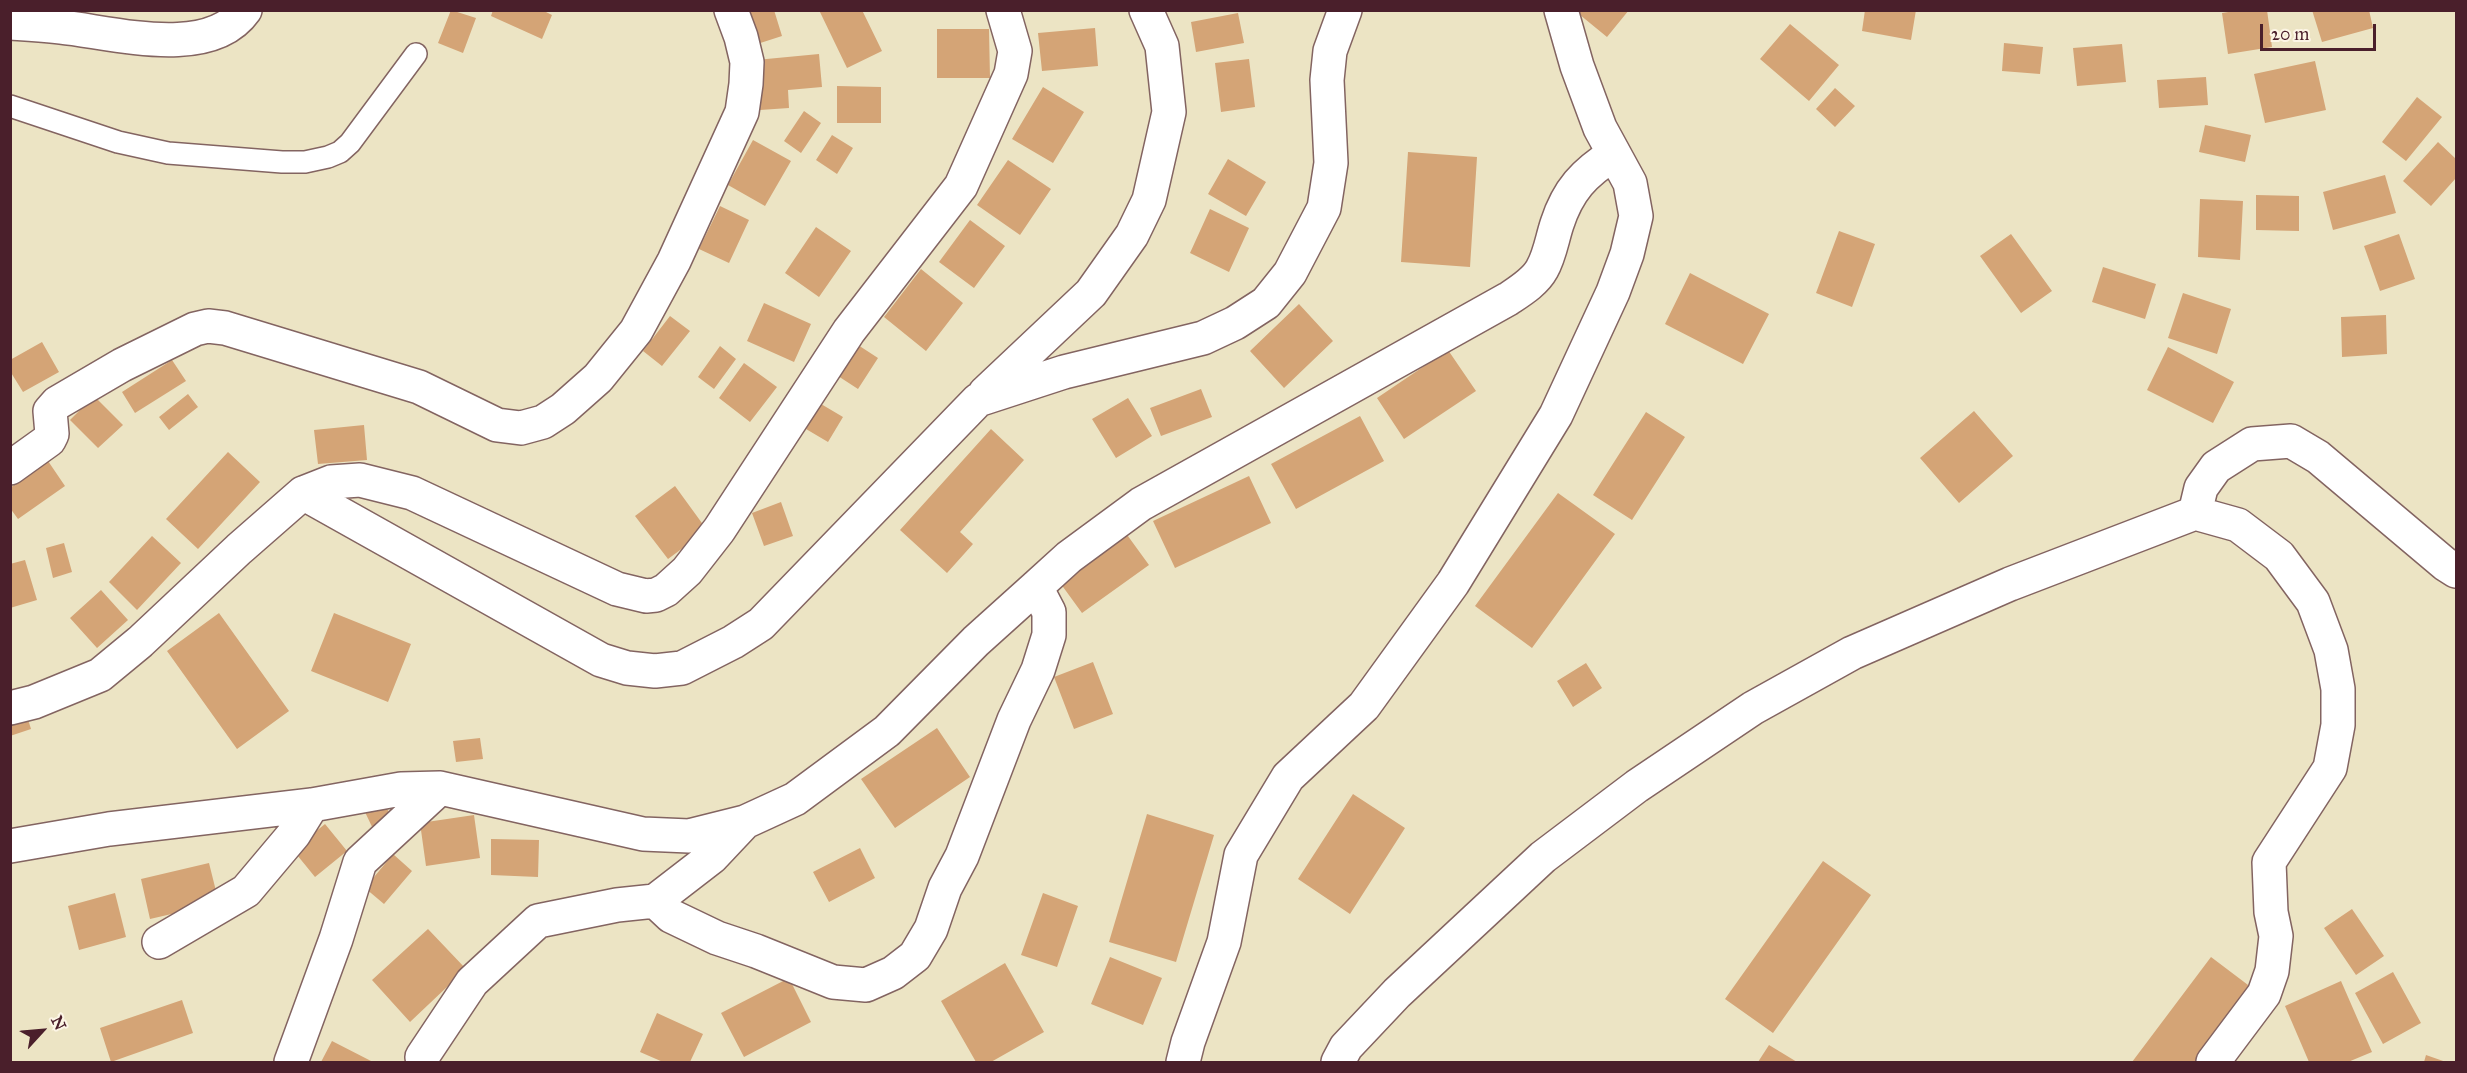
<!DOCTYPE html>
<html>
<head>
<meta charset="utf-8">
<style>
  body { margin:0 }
  #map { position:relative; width:2467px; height:1073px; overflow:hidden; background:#ece4c4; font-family:"IM FELL Great Primer",serif }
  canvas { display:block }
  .frame { position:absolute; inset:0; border:12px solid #4a1f2b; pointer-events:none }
  .north { position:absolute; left:12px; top:1001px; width:60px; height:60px; -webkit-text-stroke:4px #fcf5e5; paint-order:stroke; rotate:64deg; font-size:16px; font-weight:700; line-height:24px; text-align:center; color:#4a1f2b }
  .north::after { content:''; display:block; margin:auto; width:21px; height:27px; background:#4a1f2b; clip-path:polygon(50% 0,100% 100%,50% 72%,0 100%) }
  .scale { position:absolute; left:2260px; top:24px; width:116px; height:27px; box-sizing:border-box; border:3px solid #4a1f2b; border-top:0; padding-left:8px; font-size:18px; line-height:21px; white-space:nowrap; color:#4a1f2b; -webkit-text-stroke:4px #fcf5e5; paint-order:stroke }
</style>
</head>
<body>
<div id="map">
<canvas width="2467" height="1073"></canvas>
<div class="frame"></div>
<div class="north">N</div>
<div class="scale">20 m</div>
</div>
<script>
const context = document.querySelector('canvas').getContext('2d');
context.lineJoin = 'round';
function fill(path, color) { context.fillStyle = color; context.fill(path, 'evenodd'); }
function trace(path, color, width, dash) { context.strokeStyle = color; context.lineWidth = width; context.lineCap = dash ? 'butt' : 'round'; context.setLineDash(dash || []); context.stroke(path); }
fill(new Path2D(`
  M 451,10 L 476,18 L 463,53 L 438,43 Z
  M 493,10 L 542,10 L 552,15 L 542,39 L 491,16 Z
  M 739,10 L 774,10 L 782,36 L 751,46 Z
  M 819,10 L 862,10 L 882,51 L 847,68 Z
  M 1574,10 L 1629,10 L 1607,37 Z
  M 1865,10 L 1916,10 L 1911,40 L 1862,31 Z
  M 2241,10 L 2267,10 L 2272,47 L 2228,54 L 2222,13 Z
  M 2312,10 L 2369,10 L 2373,28 L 2322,42 Z
  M 1238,13 L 1244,43 L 1196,52 L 1191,22 Z
  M 1790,24 L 1839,65 L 1809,101 L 1760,59 Z
  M 1095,28 L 1098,66 L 1042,71 L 1038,33 Z
  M 937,29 L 989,29 L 990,78 L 937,78 Z
  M 2004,43 L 2043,47 L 2040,74 L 2002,71 Z
  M 2122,44 L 2126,82 L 2077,86 L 2073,48 Z
  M 819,54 L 822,87 L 788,90 L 789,108 L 760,110 L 756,60 Z
  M 1249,59 L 1255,107 L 1221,112 L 1215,63 Z
  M 2315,61 L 2326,110 L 2265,123 L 2254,74 Z
  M 2206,77 L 2208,105 L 2159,108 L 2157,80 Z
  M 837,86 L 881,87 L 881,123 L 837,123 Z
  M 1043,87 L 1084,112 L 1053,163 L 1012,139 Z
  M 1835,88 L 1855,106 L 1835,127 L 1816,109 Z
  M 2417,97 L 2442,117 L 2406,161 L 2382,142 Z
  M 804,111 L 821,123 L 801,153 L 784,141 Z
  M 2205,125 L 2251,135 L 2245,162 L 2199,152 Z
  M 832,135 L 853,148 L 837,174 L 816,160 Z
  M 753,140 L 791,161 L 765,206 L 728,185 Z
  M 2438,142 L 2456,159 L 2456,178 L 2431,206 L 2403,181 Z
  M 1408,152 L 1477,157 L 1470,267 L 1401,262 Z
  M 1228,159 L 1266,182 L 1246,216 L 1208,194 Z
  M 1008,160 L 1051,189 L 1020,235 L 977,205 Z
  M 2385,175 L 2396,213 L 2333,230 L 2323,192 Z
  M 2256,195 L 2299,196 L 2299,231 L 2256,230 Z
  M 2200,199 L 2243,201 L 2240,260 L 2198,257 Z
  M 720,206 L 749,220 L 729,263 L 699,249 Z
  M 1210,209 L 1249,228 L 1229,272 L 1190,253 Z
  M 970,220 L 1005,246 L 974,288 L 939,262 Z
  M 816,227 L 851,251 L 819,297 L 785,273 Z
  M 1839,231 L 1875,244 L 1852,307 L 1816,293 Z
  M 2011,234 L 2052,291 L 2021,313 L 1980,256 Z
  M 2399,234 L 2415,279 L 2380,291 L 2364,246 Z
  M 2103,267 L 2156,284 L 2145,319 L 2092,302 Z
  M 921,269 L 963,303 L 926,351 L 884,317 Z
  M 1690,273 L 1769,314 L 1743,364 L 1665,324 Z
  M 2183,293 L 2231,309 L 2217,354 L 2168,338 Z
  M 764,303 L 811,324 L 794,362 L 747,341 Z
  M 1299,304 L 1333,341 L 1284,388 L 1250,351 Z
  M 2386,315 L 2387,354 L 2342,357 L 2341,317 Z
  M 670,316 L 690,331 L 662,366 L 643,351 Z
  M 42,342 L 59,372 L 23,392 L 10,371 L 10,360 Z
  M 858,345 L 878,358 L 858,389 L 838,376 Z
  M 720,346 L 736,359 L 714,389 L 698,377 Z
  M 2168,347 L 2234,382 L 2213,423 L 2147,390 Z
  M 1448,350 L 1476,391 L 1404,439 L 1377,398 Z
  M 172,360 L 186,381 L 135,413 L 122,392 Z
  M 744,363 L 777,387 L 750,422 L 719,398 Z
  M 1201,389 L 1212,417 L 1161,436 L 1150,408 Z
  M 188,394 L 198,407 L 169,430 L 159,417 Z
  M 94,396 L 123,425 L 98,448 L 70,420 Z
  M 1128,398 L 1152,436 L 1116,458 L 1092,419 Z
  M 821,404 L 843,417 L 828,442 L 806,429 Z
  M 1974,411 L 2013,456 L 1959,503 L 1920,458 Z
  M 1646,412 L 1685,437 L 1632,520 L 1593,495 Z
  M 1360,416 L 1384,461 L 1296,509 L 1271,464 Z
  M 364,425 L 367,460 L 318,464 L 314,430 Z
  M 991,429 L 1024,460 L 960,532 L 973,544 L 947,573 L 900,530 Z
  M 228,452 L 260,482 L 198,549 L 166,519 Z
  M 48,461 L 65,486 L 18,519 L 10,508 L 10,488 Z
  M 1249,476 L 1271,523 L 1175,568 L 1153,521 Z
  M 675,486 L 707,530 L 668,559 L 635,516 Z
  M 1558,493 L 1615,534 L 1532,648 L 1475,606 Z
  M 781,502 L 793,536 L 764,546 L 752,513 Z
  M 1125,532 L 1149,565 L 1082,613 L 1058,580 Z
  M 152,536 L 181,563 L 137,610 L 109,582 Z
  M 64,543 L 72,572 L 53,578 L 46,548 Z
  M 25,560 L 37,600 L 10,608 L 10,564 Z
  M 101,590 L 128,620 L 97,648 L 70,618 Z
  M 219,613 L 289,711 L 237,749 L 167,651 Z
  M 334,613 L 411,644 L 388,702 L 311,671 Z
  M 1093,662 L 1113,714 L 1074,729 L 1054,677 Z
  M 1586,663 L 1602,688 L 1573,707 L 1557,681 Z
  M 26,713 L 31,729 L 10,736 L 10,719 Z
  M 937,728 L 970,777 L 895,828 L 861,779 Z
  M 480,738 L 483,759 L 456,762 L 453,741 Z
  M 1353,794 L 1405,828 L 1350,914 L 1298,879 Z
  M 384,802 L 393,821 L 374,831 L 365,812 Z
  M 1147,814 L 1214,835 L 1176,962 L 1109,942 Z
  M 474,815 L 480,858 L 426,866 L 420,823 Z
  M 325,824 L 347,851 L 315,877 L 293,850 Z
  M 491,839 L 539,840 L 538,877 L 491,875 Z
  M 860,848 L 875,878 L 829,902 L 813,872 Z
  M 393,854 L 412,871 L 384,904 L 365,888 Z
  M 1823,861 L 1871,895 L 1773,1033 L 1725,999 Z
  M 209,863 L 219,903 L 150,919 L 141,879 Z
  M 115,893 L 126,937 L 79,950 L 68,906 Z
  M 1043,893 L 1078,906 L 1057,967 L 1021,955 Z
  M 2352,909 L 2384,956 L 2356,975 L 2324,928 Z
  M 428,929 L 466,969 L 410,1022 L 372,980 Z
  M 1110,957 L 1162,978 L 1143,1025 L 1091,1004 Z
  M 2211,957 L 2256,991 L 2202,1062 L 2132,1062 Z
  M 1005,963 L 1044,1032 L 991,1062 L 976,1062 L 941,1001 Z
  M 2393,972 L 2421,1023 L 2383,1044 L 2355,993 Z
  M 789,978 L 811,1022 L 744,1057 L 721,1013 Z
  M 2341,981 L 2372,1052 L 2348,1062 L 2309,1062 L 2285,1006 Z
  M 182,1000 L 193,1033 L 111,1062 L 100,1028 Z
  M 657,1013 L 703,1034 L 690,1062 L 663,1062 L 640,1052 Z
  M 332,1041 L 373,1062 L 321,1062 Z
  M 1769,1045 L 1797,1062 L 1758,1062 Z
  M 2426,1055 L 2446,1062 L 2424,1062 Z`), '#d4a476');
const service = new Path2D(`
  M 10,106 L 118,142 L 168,153 L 282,162 L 305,162 L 328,157 L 340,152 L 350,143 L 416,54`);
const minor = new Path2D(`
  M 10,23 C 27,24 44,25 61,27 C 111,32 209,61 245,10
  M 985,393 L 1091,293 L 1132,235 L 1149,200 L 1169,112 L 1162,46 L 1146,10
  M 10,468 L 49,440 L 52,434 L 50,411 L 57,403 L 122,365 L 195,329 L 208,326 L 225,328 L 419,387 L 497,425 L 521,428 L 543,422 L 563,409 L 598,378 L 636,331 L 674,261 L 742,112 L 746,84 L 747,62 L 741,37 L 731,10
  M 303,493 L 601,660 L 627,668 L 655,671 L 682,668 L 733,642 L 761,624 L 978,400 L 1064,372 L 1203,338 L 1235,323 L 1266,303 L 1290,273 L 1324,208 L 1331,163 L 1327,80 L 1330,51 L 1345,10
  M 2195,513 L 2201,488 L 2216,467 L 2252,444 L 2291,441 L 2318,457 L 2445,564 L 2456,571
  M 10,708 L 34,702 L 100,675 L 140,642 L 239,549 L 303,493 L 331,482 L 360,480 L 412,493 L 617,589 L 646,596 L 656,595 L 666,590 L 687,571 L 719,530 L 849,331 L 961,186 L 1011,74 L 1015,51 L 1003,10
  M 10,846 L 109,829 L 312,805 L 401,789 L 440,788 L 643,834 L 689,836 L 745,822 L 795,799 L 887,731 L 976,641 L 1036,587 L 1069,557 L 1141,504 L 1508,299 C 1520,291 1535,282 1542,269 C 1550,255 1552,239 1557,224 C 1568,190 1584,173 1614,154
  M 655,901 L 671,916 L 717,938 L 756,951 L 833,982 L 866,985 L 893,973 L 915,956 L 931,929 L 945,888 L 962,856 L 1014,720 L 1038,670 L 1049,635 L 1049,612 L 1036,587
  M 159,942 L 246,891 L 294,834 L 312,805
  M 291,1062 L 336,939 L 360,862 L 440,788
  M 423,1062 L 422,1057 L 472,982 L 538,921 L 617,905 L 655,901 L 712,857 L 745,822
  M 1183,1062 L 1188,1042 L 1224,942 L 1241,855 L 1288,777 L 1364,706 L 1453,583 L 1556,415 L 1613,292 L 1627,254 L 1636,216 L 1630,183 L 1600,128 L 1577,66 L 1561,10
  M 1338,1062 L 1346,1047 L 1397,993 L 1543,857 L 1637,786 L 1753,708 L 1852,653 L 2010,584 L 2195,513 L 2238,525 L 2279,556 L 2313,602 L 2331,650 L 2338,689 L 2338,725 L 2330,768 L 2269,862 L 2271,912 L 2276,936 L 2272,971 L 2264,994 L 2213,1062`);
trace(service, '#836461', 24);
trace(minor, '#836461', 36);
trace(service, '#fff', 21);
trace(minor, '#fff', 33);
</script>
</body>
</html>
